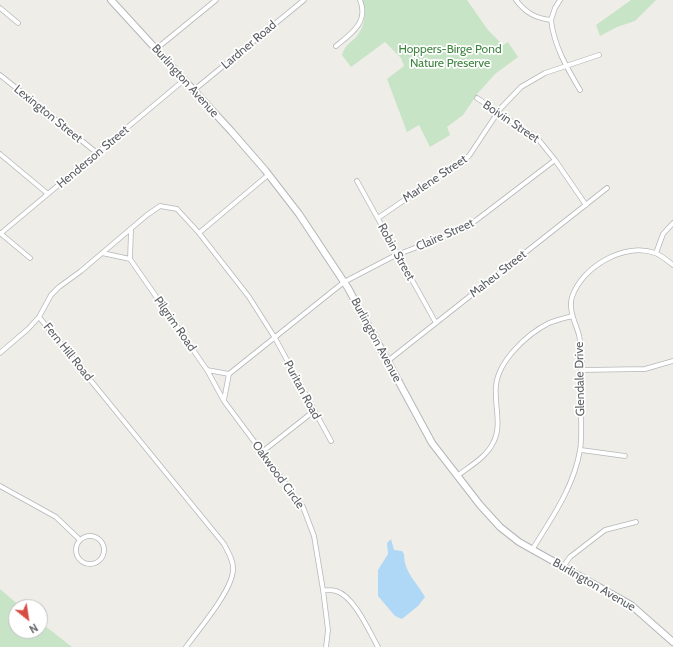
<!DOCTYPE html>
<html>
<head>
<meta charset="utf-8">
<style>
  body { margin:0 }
  #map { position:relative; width:673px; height:647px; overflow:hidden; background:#efede7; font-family:Cabin,sans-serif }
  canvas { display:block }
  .north { position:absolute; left:8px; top:599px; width:40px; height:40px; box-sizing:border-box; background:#fff; border:1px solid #bfc0c2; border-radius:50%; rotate:150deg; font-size:11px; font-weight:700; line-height:16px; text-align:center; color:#5e6266 }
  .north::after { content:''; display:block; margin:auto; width:14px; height:18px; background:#d84d43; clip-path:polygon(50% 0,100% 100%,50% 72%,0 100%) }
</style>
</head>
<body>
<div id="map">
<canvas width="673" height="647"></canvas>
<div class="north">N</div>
</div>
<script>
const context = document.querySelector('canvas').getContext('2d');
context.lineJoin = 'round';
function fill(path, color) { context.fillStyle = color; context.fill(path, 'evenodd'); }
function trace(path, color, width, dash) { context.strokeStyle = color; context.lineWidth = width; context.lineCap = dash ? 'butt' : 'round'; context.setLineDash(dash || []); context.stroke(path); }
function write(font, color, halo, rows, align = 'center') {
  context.font = font + ' Cabin,sans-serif'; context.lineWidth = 3.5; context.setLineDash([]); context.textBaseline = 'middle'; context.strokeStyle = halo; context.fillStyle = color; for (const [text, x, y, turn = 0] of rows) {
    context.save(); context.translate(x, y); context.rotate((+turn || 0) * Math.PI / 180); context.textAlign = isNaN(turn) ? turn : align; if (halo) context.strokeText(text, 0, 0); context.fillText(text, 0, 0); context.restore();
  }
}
fill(new Path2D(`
  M 362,0 L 467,0 L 488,30 L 503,45 L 508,42 L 518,57 L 495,74 L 478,93 L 463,115 L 447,127 L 450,135 L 430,147 L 419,125 L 407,132 L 387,79 L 404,66 L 401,58 L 385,42 L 351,67 L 342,55 C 346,42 354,42 359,33 C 365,24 367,10 362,0 Z
  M 631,0 L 656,0 L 635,21 L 617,27 L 600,36 L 596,25 Z
  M 0,589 L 21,607 L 16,607 L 16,631 L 40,631 L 40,622 L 72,647 L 0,647 Z`), '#c7e4c6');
fill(new Path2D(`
  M 391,539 L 394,550 L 402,551 L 404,554 C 404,573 417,582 425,597 L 418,606 L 402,619 L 395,616 L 378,596 L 378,570 L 388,554 L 387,543 Z`), '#afd8f7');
const minor = new Path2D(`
  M 516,0 C 526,13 535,18 551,20 L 555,8 L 560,0
  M 0,8 L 18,23
  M 551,20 C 554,46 567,68 580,90
  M 336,46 C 351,34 369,22 360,0
  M 156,49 L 216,0
  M 0,75 L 97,153
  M 194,90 L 304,0
  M 477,98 L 538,139 L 555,160 L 586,205
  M 0,154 L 48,194
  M 357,181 L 436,323
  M 378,218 L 469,156 L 500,109 L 521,87 L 545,73 L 599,55
  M 0,233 L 30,258
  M 199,233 L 268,175
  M 0,234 L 184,80
  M 102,253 L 130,259 L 207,370 L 224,401 L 303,507 L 314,536 L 323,590 L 328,630 L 326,647
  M 656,253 L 663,234 L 673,223
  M 130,259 L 131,230
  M 39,317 L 224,544 C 228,552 234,561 233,570 C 232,591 199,629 186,647
  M 0,353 L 28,329 L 39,317 L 51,295 L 59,287 L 81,271 L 147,215 L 160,206 L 177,209 L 199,233 L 249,297 L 275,338 L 331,441
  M 389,360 L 607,188
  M 207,370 L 229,374
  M 581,370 L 645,369 L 673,361
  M 224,400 L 229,374 L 344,282 L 394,256 L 466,228 L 555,160
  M 581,450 L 625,456
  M 262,452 L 314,411
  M 457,476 C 470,466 487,457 494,441 C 502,424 494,404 496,386 C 498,361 527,334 549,323 C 556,320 565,318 572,316
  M 0,486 L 56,517 L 80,540
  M76 550a14 14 0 1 1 28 0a14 14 0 1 1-28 0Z
  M 532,550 C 551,519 574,487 580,450 C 582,439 581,426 581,414 C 581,388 584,360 579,335 C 576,324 568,310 572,297 C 582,267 624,242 655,253 C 661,255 668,261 673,265
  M 563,567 L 570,557 L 605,530 L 636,522
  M 323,590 C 327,590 332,590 336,591 C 354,596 369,631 378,647`);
const secondary = new Path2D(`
  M 111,0 L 232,132 L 265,170 L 299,214 L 348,288 L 432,443 L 480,505 L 500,527 L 519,542 L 631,605 L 673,642`);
trace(minor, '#b4b7ba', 5.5);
trace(secondary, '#b3b6ba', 8);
trace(minor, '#fff', 4);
trace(secondary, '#fff', 6);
write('12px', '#5e6266', '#fff', [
  ["Lardner Road",249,45,-40],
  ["Burlington Avenue",185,81,48],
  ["Lexington Street",48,114,39],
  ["Boivin Street",511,122,34],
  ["Henderson Street",93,157,-40],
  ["Marlene Street",435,179,-34],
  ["Claire Street",445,235,-24],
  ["Robin Street",396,252,61],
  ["Maheu Street",498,274,-38],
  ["Pilgrim Road",175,324,55],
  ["Burlington Avenue",376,340,62],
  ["Fern Hill Road",68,352,51],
  ["Glendale Drive",580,379,-91],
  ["Puritan Road",302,390,62],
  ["Oakwood Circle",278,475,54],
  ["Burlington Avenue",594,585,30]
]);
write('12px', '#3f8441', '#fff', [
  ["Hoppers-Birge Pond",450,49],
  ["Nature Preserve",450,63]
]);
</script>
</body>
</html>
